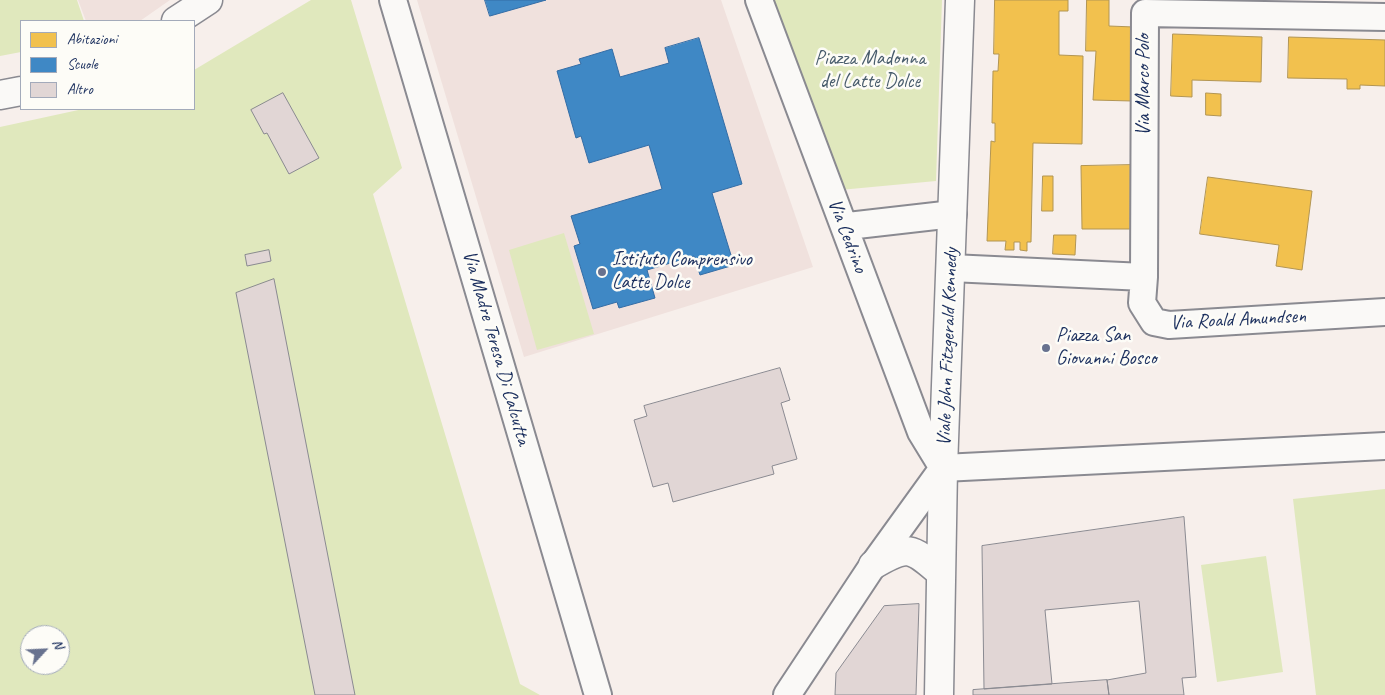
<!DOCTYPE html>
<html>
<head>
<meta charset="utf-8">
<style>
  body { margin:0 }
  #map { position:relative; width:1385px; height:695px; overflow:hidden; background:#f7efeb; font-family:Caveat,sans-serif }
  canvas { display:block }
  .legend { position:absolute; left:20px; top:20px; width:175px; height:90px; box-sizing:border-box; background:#fdfcf7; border:1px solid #a3aaba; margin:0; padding:6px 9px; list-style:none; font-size:15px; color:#1b2f5e }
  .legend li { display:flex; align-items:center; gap:10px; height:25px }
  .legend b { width:25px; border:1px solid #a3aaba }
  .north { position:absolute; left:20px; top:625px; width:50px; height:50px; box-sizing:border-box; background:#fdfcf7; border:1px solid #a3aaba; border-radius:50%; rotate:65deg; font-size:14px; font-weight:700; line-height:20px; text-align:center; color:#1b2f5e }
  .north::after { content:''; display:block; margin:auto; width:18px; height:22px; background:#68728f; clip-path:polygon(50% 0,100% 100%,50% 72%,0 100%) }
</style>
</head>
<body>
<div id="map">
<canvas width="1385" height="695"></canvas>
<ul class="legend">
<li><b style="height:14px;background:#f2c14e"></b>Abitazioni</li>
<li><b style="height:14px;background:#3f88c5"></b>Scuole</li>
<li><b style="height:14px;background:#e1d6d5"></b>Altro</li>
</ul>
<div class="north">N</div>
</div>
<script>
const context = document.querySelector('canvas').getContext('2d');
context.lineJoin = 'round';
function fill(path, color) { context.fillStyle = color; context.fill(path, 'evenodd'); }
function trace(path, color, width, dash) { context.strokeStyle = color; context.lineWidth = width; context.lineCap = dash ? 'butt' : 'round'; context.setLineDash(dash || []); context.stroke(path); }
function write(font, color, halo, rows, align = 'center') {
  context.font = font + ' Caveat,sans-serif'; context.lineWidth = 5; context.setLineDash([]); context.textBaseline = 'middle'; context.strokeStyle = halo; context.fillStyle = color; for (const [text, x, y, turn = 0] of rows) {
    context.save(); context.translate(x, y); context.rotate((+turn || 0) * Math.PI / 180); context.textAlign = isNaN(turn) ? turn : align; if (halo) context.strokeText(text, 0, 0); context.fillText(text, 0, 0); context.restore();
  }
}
fill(new Path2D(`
  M 78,0 L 170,0 L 140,21 L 86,21 Z
  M 417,0 L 721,0 L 813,267 L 524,357 Z`), '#f0e1dd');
fill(new Path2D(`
  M 0,0 L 77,0 L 84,21 L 21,21 L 21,52 L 0,56 Z
  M 311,0 L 351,0 L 402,168 L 373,194 L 520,684 L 540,695 L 0,695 L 0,127 L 83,109 L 194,109 L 194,70 ZM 30,635 L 60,635 L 60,665 L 30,665 Z
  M 770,0 L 942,0 L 936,181 L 840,190 Z
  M 564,233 L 594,334 L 537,350 L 509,250 Z
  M 1385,489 L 1385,695 L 1316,695 L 1293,499 Z
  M 1266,556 L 1283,672 L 1217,682 L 1201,565 Z`), '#e0e8bd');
const homes = new Path2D(`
  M 995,0 L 1068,0 L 1068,11 L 1059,11 L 1059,55 L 1083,56 L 1082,144 L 1033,143 L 1031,242 L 1027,242 L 1027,251 L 1020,250 L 1020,242 L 1014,242 L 1014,250 L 1005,250 L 1006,241 L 987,241 L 991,141 L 995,142 L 995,123 L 992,123 L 993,71 L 998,71 L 999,54 L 994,54 Z
  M 1087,0 L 1109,0 L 1109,26 L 1134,27 L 1132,101 L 1093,100 L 1096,51 L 1086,51 Z
  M 1173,34 L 1262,37 L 1261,82 L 1192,80 L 1192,97 L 1171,96 Z
  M 1289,37 L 1385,40 L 1385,86 L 1360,85 L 1360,89 L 1347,89 L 1347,79 L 1288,78 Z
  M 1206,93 L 1221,94 L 1221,116 L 1206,115 Z
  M 1131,165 L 1132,229 L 1082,229 L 1081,166 Z
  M 1043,176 L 1053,176 L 1053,211 L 1042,211 Z
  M 1208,177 L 1312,191 L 1302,270 L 1276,266 L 1279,245 L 1200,234 Z
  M 1054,235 L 1076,235 L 1075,255 L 1053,254 Z`);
fill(homes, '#f2c14e');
trace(homes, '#b29553', 1);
const schools = new Path2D(`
  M 485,0 L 546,0 L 490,16 Z
  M 699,38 L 742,184 L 712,193 L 734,265 L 700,275 L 694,256 L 647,270 L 655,298 L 619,308 L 617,302 L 593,309 L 574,246 L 580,244 L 571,216 L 662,189 L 649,145 L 589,163 L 581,136 L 576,138 L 557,71 L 581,64 L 579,59 L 612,49 L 620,77 L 669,63 L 665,48 Z`);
fill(schools, '#3f88c5');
trace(schools, '#346da6', 1);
const building = new Path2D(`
  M 283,93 L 319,158 L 289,174 L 267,133 L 264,134 L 251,110 Z
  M 269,250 L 271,261 L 247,266 L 245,255 Z
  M 274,279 L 355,695 L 315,695 L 236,293 Z
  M 780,368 L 790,400 L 781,403 L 797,459 L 772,466 L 774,474 L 673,502 L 668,483 L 653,487 L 634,420 L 647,416 L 644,406 Z
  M 1184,517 L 1196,677 L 1182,678 L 1184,695 L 1109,695 L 1107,680 L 1146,673 L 1139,601 L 1045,610 L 1052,684 L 984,689 L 982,546 Z
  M 919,604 L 916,695 L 835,695 L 836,673 L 884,606 Z
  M 1107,680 L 1109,695 L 973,695 L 973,690 Z`);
fill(building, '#e1d6d5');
trace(building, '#8a8a91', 1);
const street = new Path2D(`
  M 393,0 L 598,695
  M 759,0 L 921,432 L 943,468
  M 1385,17 L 1145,13 L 1144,277 L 1142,303 L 1154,322 L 1169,325 L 1385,312
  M 848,226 L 953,214
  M 951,268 L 1144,277
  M 943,468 L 1385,446
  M 787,695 L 873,565 L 943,468`);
const secondary = new Path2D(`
  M 176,21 L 208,0
  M 0,95 L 21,91
  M 873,565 C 908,544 911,547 941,573
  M 939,695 L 943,468 L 960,0`);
trace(street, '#8a8a91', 30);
trace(secondary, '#8a8a91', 31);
trace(street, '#faf9f7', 26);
trace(secondary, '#faf9f7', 28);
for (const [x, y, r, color] of [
  [602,272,5,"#68728f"],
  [1046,348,5,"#68728f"]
]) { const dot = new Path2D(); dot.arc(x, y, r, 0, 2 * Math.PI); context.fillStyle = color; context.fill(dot); trace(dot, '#fdfcf7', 2); }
write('20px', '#485c6c', '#fdfcf7', [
  ["Piazza Madonna",870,59],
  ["del Latte Dolce",870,82]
]);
write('20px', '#1b2f5e', '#fdfcf7', [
  ["Via Marco Polo",1144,85,-90],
  ["Via Cedrino",847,236,69],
  ["Via Roald Amundsen",1238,320,-3],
  ["Viale John Fitzgerald Kennedy",948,347,-88],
  ["Via Madre Teresa Di Calcutta",496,348,74]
]);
write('20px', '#1b2f5e', '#fdfcf7', [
  ["Istituto Comprensivo",612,260],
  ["Latte Dolce",612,283],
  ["Piazza San",1056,336],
  ["Giovanni Bosco",1056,359]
], 'left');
</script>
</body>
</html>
